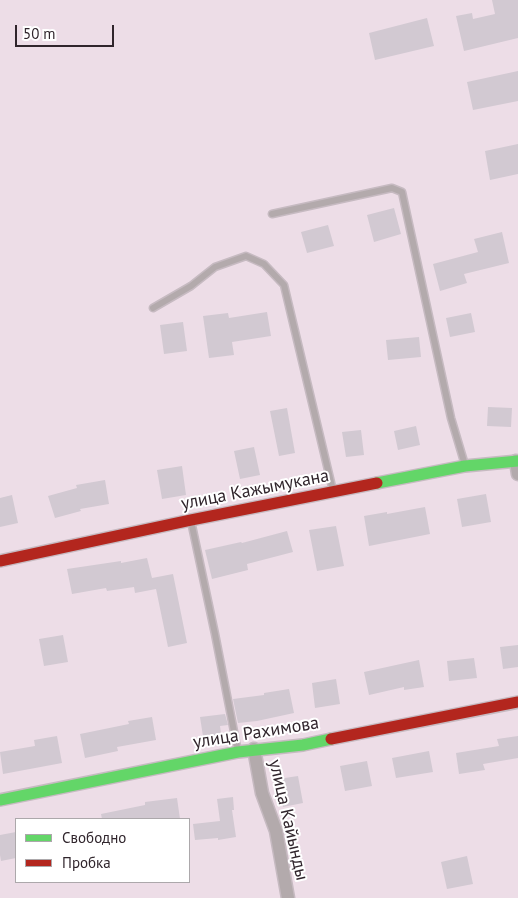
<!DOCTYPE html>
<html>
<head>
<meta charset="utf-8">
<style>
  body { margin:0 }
  #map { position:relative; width:518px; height:898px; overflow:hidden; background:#eddde7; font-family:"PT Sans",sans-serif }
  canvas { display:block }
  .legend { position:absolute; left:15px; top:818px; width:175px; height:65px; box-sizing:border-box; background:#fff; border:1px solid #aca8ab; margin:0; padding:6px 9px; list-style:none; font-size:15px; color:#30252c }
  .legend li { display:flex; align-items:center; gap:10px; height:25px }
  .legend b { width:25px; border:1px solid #aca8ab }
  .scale { position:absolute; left:15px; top:25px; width:99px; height:22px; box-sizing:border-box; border:2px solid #30252c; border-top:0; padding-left:6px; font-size:15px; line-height:18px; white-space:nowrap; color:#30252c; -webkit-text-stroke:4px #fff; paint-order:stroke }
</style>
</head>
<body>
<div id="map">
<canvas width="518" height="898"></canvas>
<ul class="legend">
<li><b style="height:6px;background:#63d668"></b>Свободно</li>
<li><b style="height:6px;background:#b3261e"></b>Пробка</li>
</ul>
<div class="scale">50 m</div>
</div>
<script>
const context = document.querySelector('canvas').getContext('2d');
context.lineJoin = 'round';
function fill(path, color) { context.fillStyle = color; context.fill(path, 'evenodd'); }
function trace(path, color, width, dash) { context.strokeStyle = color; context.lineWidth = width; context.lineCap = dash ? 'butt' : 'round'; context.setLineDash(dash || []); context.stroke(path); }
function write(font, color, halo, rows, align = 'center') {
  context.font = font + ' "PT Sans",sans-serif'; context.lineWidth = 4; context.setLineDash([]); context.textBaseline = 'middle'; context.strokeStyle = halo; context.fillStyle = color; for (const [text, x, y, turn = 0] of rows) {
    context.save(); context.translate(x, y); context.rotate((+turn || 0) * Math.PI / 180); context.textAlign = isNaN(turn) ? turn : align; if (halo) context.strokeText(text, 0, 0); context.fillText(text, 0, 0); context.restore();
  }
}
fill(new Path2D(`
  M 492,0 L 518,0 L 518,38 L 464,51 L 456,16 L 472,13 L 473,19 L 495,14 Z
  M 427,18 L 434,46 L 375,60 L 369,33 Z
  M 518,71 L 518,101 L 473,110 L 467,82 Z
  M 518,144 L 518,174 L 490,180 L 485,151 Z
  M 394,208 L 401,234 L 374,242 L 367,215 Z
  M 328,225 L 334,246 L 307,253 L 301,232 Z
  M 502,232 L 509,263 L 464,274 L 467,283 L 440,291 L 433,264 L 478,252 L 474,239 Z
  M 267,312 L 271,336 L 232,342 L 234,355 L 209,358 L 203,316 L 228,313 L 229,318 Z
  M 471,313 L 475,332 L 450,337 L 446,318 Z
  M 183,322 L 187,351 L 164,354 L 160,325 Z
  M 419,337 L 421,357 L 388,360 L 386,340 Z
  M 488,407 L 512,408 L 511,427 L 487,426 Z
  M 287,408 L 295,453 L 279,456 L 270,411 Z
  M 416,426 L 420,445 L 398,450 L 394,431 Z
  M 361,430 L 364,455 L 346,457 L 342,432 Z
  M 254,447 L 260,475 L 240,479 L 234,451 Z
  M 182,466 L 186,495 L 162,499 L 157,470 Z
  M 105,480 L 109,504 L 80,509 L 81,511 L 55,518 L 48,496 L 77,488 L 76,485 Z
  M 486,494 L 491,522 L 462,527 L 457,499 Z
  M 12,495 L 18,523 L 0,527 L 0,498 Z
  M 425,507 L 430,534 L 369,546 L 364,516 L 387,512 L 387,514 Z
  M 336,526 L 344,566 L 317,571 L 309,530 Z
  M 287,531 L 293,552 L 247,564 L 248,570 L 212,579 L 205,550 L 241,542 L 242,543 Z
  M 147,558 L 152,578 L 173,574 L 187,643 L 168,647 L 156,589 L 135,593 L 134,587 L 107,591 L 106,588 L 72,594 L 67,569 L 121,561 L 121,563 Z
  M 63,635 L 68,662 L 44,666 L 39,639 Z
  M 518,645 L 518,667 L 503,669 L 500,647 Z
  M 474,658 L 477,678 L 449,681 L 447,661 Z
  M 419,660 L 424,687 L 404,690 L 404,687 L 369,695 L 364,672 Z
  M 336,679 L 340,704 L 315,708 L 312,683 Z
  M 289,689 L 294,713 L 257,721 L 238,723 L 233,699 L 264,695 L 264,693 Z
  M 225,714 L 228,725 L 220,726 L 222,740 L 204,743 L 200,717 Z
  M 152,717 L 156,740 L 117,747 L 118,751 L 85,758 L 80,734 L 129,724 L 128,721 Z
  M 57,736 L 62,763 L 3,774 L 0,752 L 35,746 L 34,740 Z
  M 518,736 L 518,758 L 483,764 L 485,770 L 459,774 L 456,753 L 499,746 L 497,739 Z
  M 429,751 L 433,772 L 396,778 L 392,758 Z
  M 367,761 L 372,786 L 345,791 L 340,766 Z
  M 298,776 L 303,803 L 283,807 L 278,779 Z
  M 233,797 L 234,810 L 232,810 L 236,837 L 218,840 L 218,838 L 195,840 L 193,824 L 220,821 L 217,799 Z
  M 177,798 L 180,819 L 102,819 L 101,814 L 145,805 L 145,802 Z
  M 16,832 L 16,858 L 1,861 L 0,855 L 0,835 Z
  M 467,856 L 473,884 L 447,889 L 441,862 Z`), '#d2c9d2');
const lane = new Path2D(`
  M 272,214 L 392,188 L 402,192 L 451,418 L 465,465
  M 153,308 L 191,286 L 215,267 L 246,256 L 264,264 L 284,285 L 333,491
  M 191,521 L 215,634 L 238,752`);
const street = new Path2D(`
  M 516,461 L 518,474
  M 254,749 L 262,793 L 276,831 L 288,898`);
const fast = new Path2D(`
  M 377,483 L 465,466 L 518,461
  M 0,800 L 238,752 L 303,745 L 331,739`);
const jam = new Path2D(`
  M 0,561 L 191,520 L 377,483
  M 331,739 L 518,702`);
trace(lane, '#c6bac1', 9);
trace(street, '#c6bac1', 15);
trace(fast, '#c6bac1', 14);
trace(jam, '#c6bac1', 14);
trace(lane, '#b3aaac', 6);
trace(street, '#b3aaac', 12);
trace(fast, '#63d668', 11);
trace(jam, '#b3261e', 11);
write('18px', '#30252c', '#fff', [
  ["улица Кажымукана",255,490,-11],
  ["улица Рахимова",256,733,-9],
  ["улица Кайынды",288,820,77]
]);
</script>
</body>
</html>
